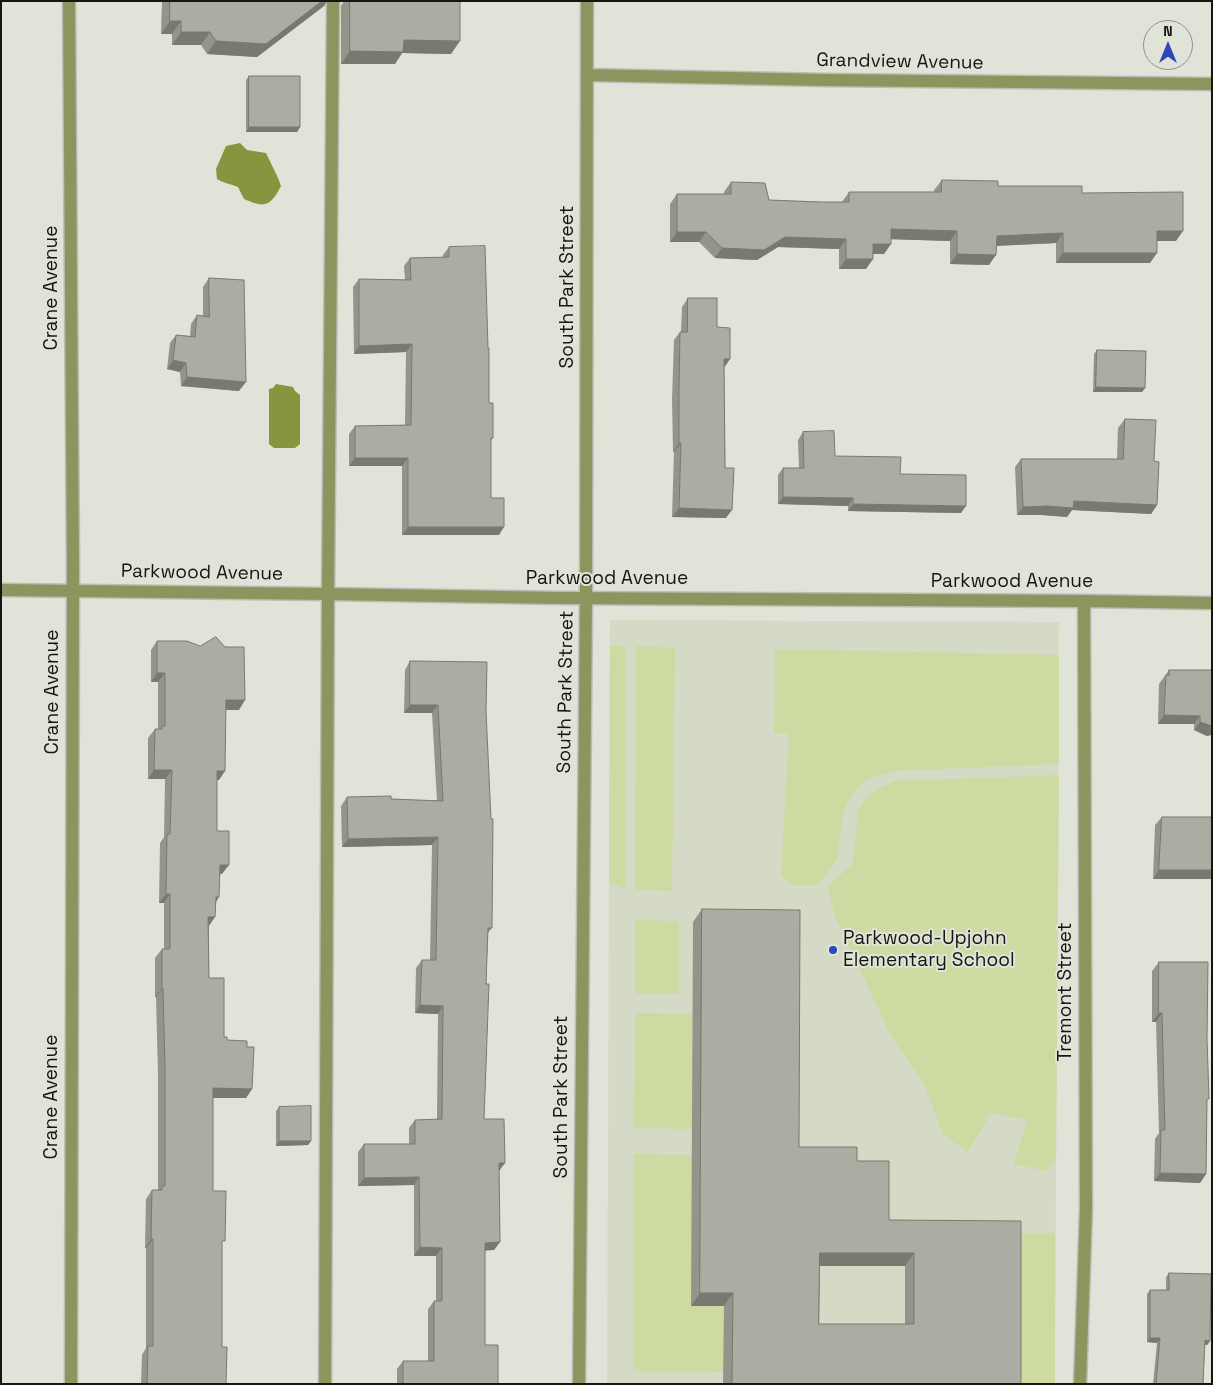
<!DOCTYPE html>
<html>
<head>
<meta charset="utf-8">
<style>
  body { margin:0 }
  #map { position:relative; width:1213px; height:1385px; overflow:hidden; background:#e0e3d7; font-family:"Space Grotesk",sans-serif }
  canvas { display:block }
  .frame { position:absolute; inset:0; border:2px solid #151612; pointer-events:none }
  .north { position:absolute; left:1143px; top:20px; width:50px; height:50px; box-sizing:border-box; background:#e0e3d7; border:1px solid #8f9188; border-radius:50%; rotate:0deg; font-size:14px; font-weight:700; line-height:20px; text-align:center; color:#151612 }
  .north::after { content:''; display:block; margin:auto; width:18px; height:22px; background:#2e46b7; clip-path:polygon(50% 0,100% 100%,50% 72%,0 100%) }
</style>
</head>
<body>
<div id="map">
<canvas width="1213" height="1385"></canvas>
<div class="frame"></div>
<div class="north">N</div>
</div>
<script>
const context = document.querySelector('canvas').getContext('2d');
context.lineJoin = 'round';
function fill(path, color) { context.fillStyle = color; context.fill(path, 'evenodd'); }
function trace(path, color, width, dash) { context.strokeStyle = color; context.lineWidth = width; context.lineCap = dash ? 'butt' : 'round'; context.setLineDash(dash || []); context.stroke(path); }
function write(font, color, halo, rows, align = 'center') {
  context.font = font + ' "Space Grotesk",sans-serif'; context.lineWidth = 4; context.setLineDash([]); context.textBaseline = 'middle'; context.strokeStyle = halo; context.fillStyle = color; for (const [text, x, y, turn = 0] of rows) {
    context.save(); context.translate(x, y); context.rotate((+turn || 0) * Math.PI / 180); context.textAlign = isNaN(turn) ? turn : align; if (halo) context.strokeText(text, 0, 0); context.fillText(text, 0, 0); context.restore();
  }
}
fill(new Path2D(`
  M 610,620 L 1059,622 L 1055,1384 L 607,1384 Z`), '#d5dac6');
fill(new Path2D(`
  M 610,646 L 625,646 L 626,889 L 609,883 Z
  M 636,646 L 675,648 L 672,891 L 635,890 Z
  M 775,649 L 1059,655 L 1059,764 L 892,771 L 866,780 L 852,794 L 844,811 L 837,859 L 818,885 L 792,885 L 781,876 L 789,733 L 774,733 Z
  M 1059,775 L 1056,1161 L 1045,1171 L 1014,1164 L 1027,1120 L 991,1113 L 968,1152 L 943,1135 L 924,1083 L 892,1038 L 835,916 L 828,887 L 853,863 L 858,811 L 865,800 L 877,789 L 895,781 Z
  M 635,920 L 679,921 L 679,994 L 635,994 Z
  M 635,1013 L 692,1014 L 692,1129 L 634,1128 Z
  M 634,1154 L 692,1155 L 691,1305 L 724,1306 L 724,1372 L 633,1371 Z
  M 1012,1233 L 1055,1233 L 1055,1384 L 1012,1384 Z`), '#cddaa2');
fill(new Path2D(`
  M 240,143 L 247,150 L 266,153 C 271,164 277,174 281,186 C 270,207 265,208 244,199 L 238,187 C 231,184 223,183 217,179 L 216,169 L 226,146 Z
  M 276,384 L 293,387 L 295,391 L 300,395 L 300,444 L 295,448 L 274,448 L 269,444 L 269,389 L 273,388 Z`), '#86963e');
const minor = new Path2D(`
  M 69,1 L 73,568 L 71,1384
  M 587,75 L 826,80 L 1212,84
  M 1,590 L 328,594 L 561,598 L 1084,601 L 1212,603
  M 325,1384 L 328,594 L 333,1
  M 579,1384 L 586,598 L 587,1
  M 1080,1384 L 1086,1209 L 1084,601`);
trace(minor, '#bbbeb4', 15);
trace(minor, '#8a965e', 12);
fill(new Path2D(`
  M 162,1 L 327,1 L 324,6 L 257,57 L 207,54 L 201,45 L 172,45 L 172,34 L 161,34 Z
  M 344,1 L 460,1 L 451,54 L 402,53 L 395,64 L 341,64 L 341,6 Z
  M 249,76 L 300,127 L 297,132 L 246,132 L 246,80 Z
  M 942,180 L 998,186 L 1082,193 L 1176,241 L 1157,241 L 1150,263 L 1056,263 L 1056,243 L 997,246 L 989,265 L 950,264 L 950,241 L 891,239 L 884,254 L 873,254 L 866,269 L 839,269 L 839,249 L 778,247 L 757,260 L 715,258 L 699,242 L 670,242 L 670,204 L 677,194 L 724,194 L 724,192 L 731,182 L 769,200 L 821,202 L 842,202 L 849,192 L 934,192 L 934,190 Z
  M 449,247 L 489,403 L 493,438 L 491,440 L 491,498 L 499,535 L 402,535 L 402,466 L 349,466 L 349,434 L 355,426 L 405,425 L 406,352 L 354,354 L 353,287 L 359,279 L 405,280 L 404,266 L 410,258 L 443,257 L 443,255 Z
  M 209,278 L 239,391 L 181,386 L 180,372 L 167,369 L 170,343 L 176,335 L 190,336 L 191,324 L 197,315 L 203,316 L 203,287 Z
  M 688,298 L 717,327 L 730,359 L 724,367 L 726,518 L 672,517 L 674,452 L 673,452 L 672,399 L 674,340 L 680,332 L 681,332 L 682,307 Z
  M 1097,350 L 1145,388 L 1142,392 L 1093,392 L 1094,354 Z
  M 1125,419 L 1154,461 L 1157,505 L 1151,514 L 1072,510 L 1067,517 L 1042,515 L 1017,515 L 1015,467 L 1021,459 L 1117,459 L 1118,428 Z
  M 803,432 L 835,456 L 900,474 L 961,513 L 848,511 L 848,506 L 778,504 L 778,475 L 783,468 L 799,468 L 798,440 Z
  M 157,641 L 239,710 L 226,710 L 219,780 L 217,780 L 217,831 L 222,874 L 220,874 L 216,903 L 209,926 L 209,978 L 224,1037 L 227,1040 L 247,1047 L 252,1089 L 246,1098 L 213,1098 L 213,1191 L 222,1245 L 222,1347 L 226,1384 L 141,1384 L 142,1355 L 146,1348 L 146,1248 L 145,1248 L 146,1199 L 152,1190 L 158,1190 L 158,1076 L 156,997 L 155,997 L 155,958 L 162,949 L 164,949 L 164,903 L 159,903 L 160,843 L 164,837 L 165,779 L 148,779 L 148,738 L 155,729 L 158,729 L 158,682 L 151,682 L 151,650 Z
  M 410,661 L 486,711 L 492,928 L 488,933 L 486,984 L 484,1119 L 499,1170 L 500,1242 L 494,1250 L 485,1250 L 485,1345 L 498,1384 L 397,1384 L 397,1369 L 403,1361 L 428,1361 L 428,1309 L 434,1301 L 436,1301 L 436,1256 L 414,1256 L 414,1185 L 358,1186 L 358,1152 L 364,1144 L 409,1144 L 409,1128 L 415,1120 L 437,1120 L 438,1014 L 415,1013 L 416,968 L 422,960 L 430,960 L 432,845 L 342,847 L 341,806 L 347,797 L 437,801 L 432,713 L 404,713 L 405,670 Z
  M 1169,670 L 1212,670 L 1207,736 L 1194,730 L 1194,724 L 1158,724 L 1159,684 Z
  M 1162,817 L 1212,879 L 1153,879 L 1155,825 Z
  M 702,909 L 799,1147 L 857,1161 L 889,1220 L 1021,1384 L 723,1384 L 724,1306 L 691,1306 L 693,922 ZM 820,1266 L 905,1266 L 905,1324 L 819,1324 Z
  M 1159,962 L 1207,1102 L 1206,1174 L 1200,1183 L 1154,1181 L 1155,1139 L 1159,1133 L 1156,1022 L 1152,1022 L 1152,971 Z
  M 279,1107 L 311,1141 L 308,1145 L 276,1146 L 276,1111 Z
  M 1169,1273 L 1210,1341 L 1207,1345 L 1204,1345 L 1203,1384 L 1153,1384 L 1157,1343 L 1147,1342 L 1147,1294 L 1150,1290 L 1166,1290 L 1166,1277 Z`), '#93958b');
fill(new Path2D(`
  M 322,1 L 327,1 L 324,6 L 257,57 L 207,54 L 216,41 Z
  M 170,21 L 181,21 L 172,34 L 161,34 Z
  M 181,32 L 210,32 L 201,45 L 172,45 Z
  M 404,40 L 460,41 L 451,54 L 402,53 L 395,64 L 341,64 L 350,51 Z
  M 249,127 L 300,127 L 297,132 L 246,132 Z
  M 891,229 L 957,231 L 950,241 L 884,239 Z
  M 1157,231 L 1183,231 L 1176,241 L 1150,241 Z
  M 677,232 L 706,232 L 699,242 L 670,242 Z
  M 1063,233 L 1056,243 L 990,246 L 997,236 Z
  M 785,237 L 846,239 L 839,249 L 778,247 L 757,260 L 715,258 L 722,248 Z
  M 873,244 L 891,244 L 884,254 L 866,254 Z
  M 1063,253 L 1157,253 L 1150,263 L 1056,263 Z
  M 957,254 L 996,255 L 989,265 L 950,264 Z
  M 846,259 L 873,259 L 866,269 L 839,269 Z
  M 412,344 L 406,352 L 354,354 L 359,346 Z
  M 724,359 L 730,359 L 724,368 Z
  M 173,360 L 186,363 L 180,372 L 167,369 Z
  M 187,377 L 246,382 L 239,391 L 181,386 Z
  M 1096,387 L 1145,388 L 1142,392 L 1093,392 Z
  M 679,443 L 681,443 L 674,452 L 673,452 Z
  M 355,458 L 408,458 L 402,466 L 349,466 Z
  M 783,497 L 853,498 L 848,506 L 778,504 Z
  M 1074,501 L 1157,505 L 1151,514 L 1072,510 L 1067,517 L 1042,515 L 1017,515 L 1023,507 Z
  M 853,504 L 966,506 L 961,513 L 848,511 Z
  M 679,508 L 732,510 L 726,518 L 672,517 Z
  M 408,527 L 504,527 L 499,535 L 402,535 Z
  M 157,673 L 165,673 L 158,682 L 151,682 Z
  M 226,700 L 245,700 L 239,710 L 220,710 Z
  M 410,705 L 438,705 L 432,713 L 404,713 Z
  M 1164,715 L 1200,716 L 1194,724 L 1158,724 Z
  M 1200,722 L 1212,726 L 1212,735 L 1207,736 L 1194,730 Z
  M 154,770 L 172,770 L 165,779 L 148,779 Z
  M 217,771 L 225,771 L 219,780 L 211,780 Z
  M 438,837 L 432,845 L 342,847 L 348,839 Z
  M 220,865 L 229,865 L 222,874 L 213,874 Z
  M 1159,870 L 1212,870 L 1212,879 L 1153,879 Z
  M 166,894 L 170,894 L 164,903 L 159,903 Z
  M 216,897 L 219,897 L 213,907 Z
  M 208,917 L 215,917 L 209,926 Z
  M 162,988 L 163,988 L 156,997 L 155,997 Z
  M 420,1005 L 443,1006 L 438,1014 L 415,1013 Z
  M 1159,1013 L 1162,1013 L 1156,1022 L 1152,1022 Z
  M 213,1088 L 252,1089 L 246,1098 L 206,1098 Z
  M 279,1141 L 311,1141 L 308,1145 L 276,1146 Z
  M 499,1163 L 505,1163 L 499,1171 Z
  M 1160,1173 L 1206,1174 L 1200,1183 L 1154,1181 Z
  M 419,1177 L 414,1185 L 358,1186 L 364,1178 Z
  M 151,1239 L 153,1239 L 146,1248 L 145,1248 Z
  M 500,1242 L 494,1250 L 479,1251 L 485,1243 Z
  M 420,1247 L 442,1248 L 436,1256 L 414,1256 Z
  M 820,1253 L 914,1253 L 905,1266 L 811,1266 Z
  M 700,1293 L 733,1293 L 724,1306 L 691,1306 Z
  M 1150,1338 L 1160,1338 L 1157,1343 L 1147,1342 Z
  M 1205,1340 L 1210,1341 L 1207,1345 L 1201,1345 Z`), '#787971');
const building = new Path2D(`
  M 170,1 L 322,1 L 266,44 L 216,41 L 210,32 L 181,32 L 181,21 L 170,21 Z
  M 350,1 L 460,1 L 460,41 L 404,40 L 403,52 L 350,51 Z
  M 249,76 L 300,76 L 300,127 L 249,127 Z
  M 942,180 L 998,181 L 998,186 L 1082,186 L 1082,193 L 1183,192 L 1183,231 L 1157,231 L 1157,253 L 1063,253 L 1063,233 L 997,236 L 996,255 L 957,254 L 957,231 L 891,229 L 891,244 L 873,244 L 873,259 L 846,259 L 846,239 L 785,237 L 764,250 L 722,248 L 706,232 L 677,232 L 677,194 L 731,194 L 731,182 L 765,183 L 769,200 L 821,202 L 849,202 L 849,192 L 941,192 Z
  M 485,246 L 488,348 L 489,348 L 489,403 L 493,403 L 493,438 L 491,438 L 491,498 L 504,498 L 504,527 L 408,527 L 408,458 L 355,458 L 355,426 L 411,425 L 412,344 L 359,346 L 359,279 L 411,280 L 410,258 L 449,257 L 449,247 Z
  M 209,278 L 244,280 L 246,382 L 187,377 L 186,363 L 173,360 L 176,335 L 195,337 L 197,315 L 209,317 Z
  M 688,298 L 717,298 L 717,327 L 730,328 L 730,359 L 724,359 L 725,468 L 734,468 L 732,510 L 679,508 L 681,443 L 679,443 L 679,390 L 680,332 L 687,332 Z
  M 1097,350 L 1146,351 L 1145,388 L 1096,387 Z
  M 1125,419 L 1156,420 L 1154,461 L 1159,462 L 1157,505 L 1074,501 L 1073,508 L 1048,506 L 1023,507 L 1021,459 L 1123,459 Z
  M 834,431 L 835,456 L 901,457 L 900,474 L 966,475 L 966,506 L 853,504 L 853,498 L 783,497 L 783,468 L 804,468 L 803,432 Z
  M 216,637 L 225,647 L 244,647 L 245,700 L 226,700 L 225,771 L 217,771 L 217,831 L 229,831 L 229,865 L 220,865 L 219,897 L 216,897 L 215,917 L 208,917 L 209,978 L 224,978 L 224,1037 L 227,1037 L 227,1040 L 247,1041 L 247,1047 L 254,1047 L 252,1089 L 213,1088 L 213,1191 L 226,1191 L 225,1241 L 222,1241 L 222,1347 L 227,1347 L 226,1384 L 147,1384 L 148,1346 L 153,1346 L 153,1239 L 151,1239 L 152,1190 L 162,1190 L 162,1186 L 165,1186 L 165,1067 L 163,988 L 162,988 L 162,949 L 170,949 L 170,894 L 166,894 L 167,834 L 170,834 L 172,770 L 154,770 L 155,729 L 162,729 L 162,726 L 165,726 L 165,673 L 157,673 L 157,641 L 187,641 L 200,646 Z
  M 410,661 L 487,662 L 486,711 L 491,819 L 493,819 L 492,928 L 488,928 L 486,984 L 489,984 L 484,1119 L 504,1119 L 505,1163 L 499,1163 L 500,1242 L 485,1243 L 485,1345 L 498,1345 L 498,1384 L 403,1384 L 403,1361 L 434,1361 L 434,1301 L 442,1301 L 442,1248 L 420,1247 L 419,1177 L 364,1178 L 364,1144 L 415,1144 L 415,1120 L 442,1119 L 443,1006 L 420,1005 L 422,960 L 436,960 L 438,837 L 348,839 L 347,797 L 391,796 L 391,799 L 443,801 L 438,705 L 410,705 Z
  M 1169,670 L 1212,670 L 1212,726 L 1200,722 L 1200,716 L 1164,715 L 1166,675 L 1169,675 Z
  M 1162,817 L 1212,817 L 1212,870 L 1159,870 Z
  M 702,909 L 800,910 L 799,1147 L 857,1147 L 857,1161 L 889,1161 L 889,1220 L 1021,1221 L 1021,1384 L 732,1384 L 733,1293 L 700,1293 ZM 820,1253 L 914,1253 L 914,1324 L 819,1324 Z
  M 1159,962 L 1208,962 L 1207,1038 L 1209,1099 L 1207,1099 L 1206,1174 L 1160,1173 L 1161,1130 L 1165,1130 L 1162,1013 L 1159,1013 Z
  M 311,1106 L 311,1141 L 279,1141 L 279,1107 Z
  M 1169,1273 L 1211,1274 L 1210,1341 L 1205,1340 L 1203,1384 L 1156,1384 L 1160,1338 L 1150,1338 L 1150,1290 L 1169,1290 Z`);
fill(building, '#abada2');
trace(building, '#787971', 1);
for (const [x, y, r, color] of [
  [833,950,5,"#2e46b7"]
]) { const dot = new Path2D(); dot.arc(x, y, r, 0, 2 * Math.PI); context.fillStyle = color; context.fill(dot); trace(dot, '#e0e3d7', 2); }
write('19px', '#151612', '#e0e3d7', [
  ["Grandview Avenue",900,62,1],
  ["South Park Street",568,287,-90],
  ["Crane Avenue",52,288,-90],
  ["Parkwood Avenue",202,573,1],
  ["Parkwood Avenue",607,579],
  ["Parkwood Avenue",1012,582],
  ["Crane Avenue",53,692,-90],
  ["South Park Street",566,692,-89],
  ["Tremont Street",1066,992,-90],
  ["Crane Avenue",52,1097,-90],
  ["South Park Street",562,1097,-90]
]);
write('19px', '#151612', '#e0e3d7', [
  ["Parkwood-Upjohn",843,939],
  ["Elementary School",843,961]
], 'left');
</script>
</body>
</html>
